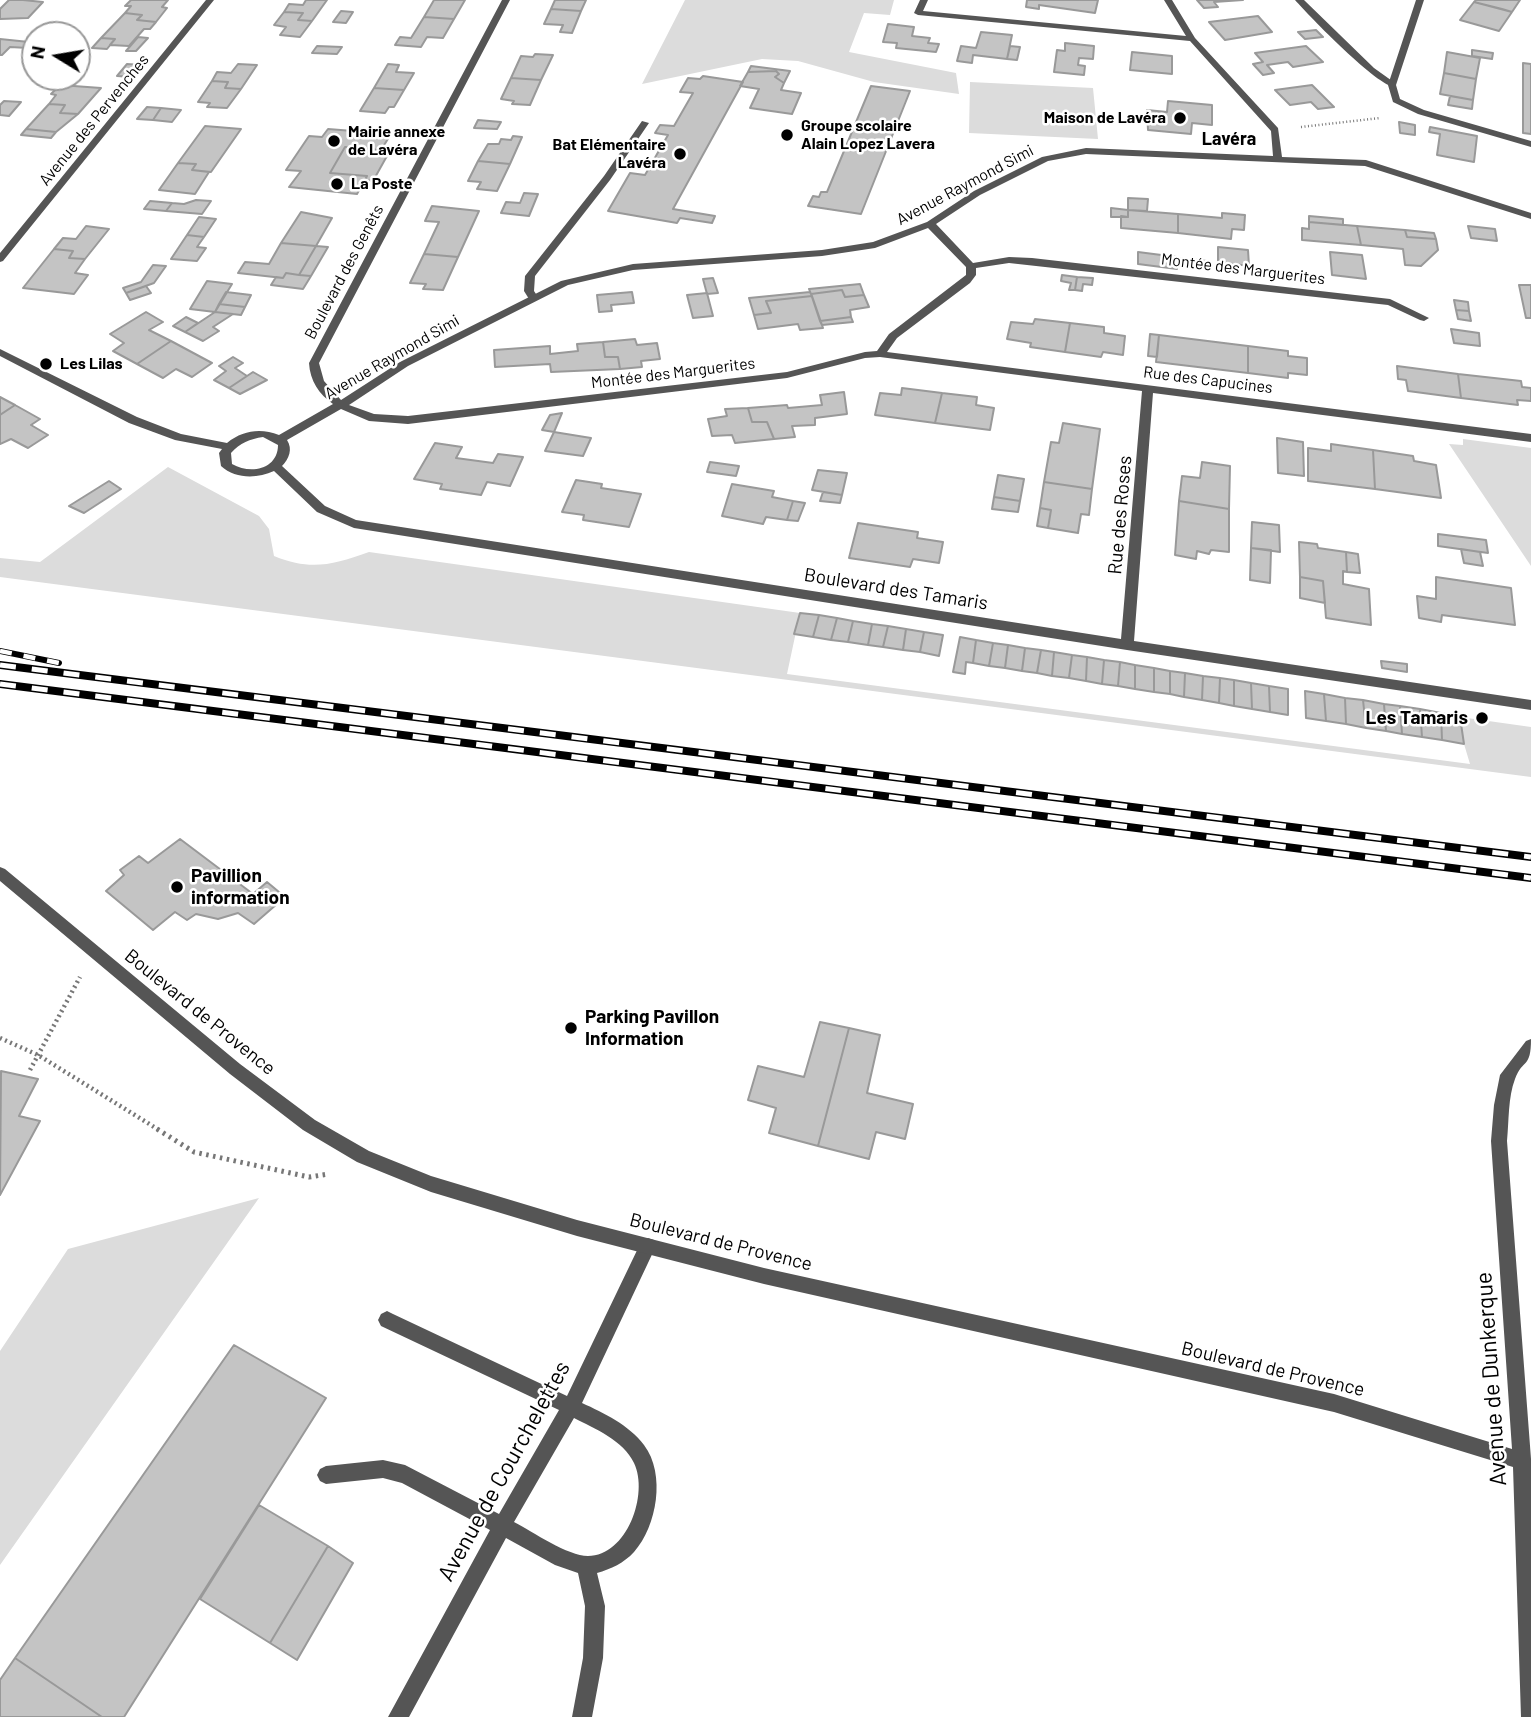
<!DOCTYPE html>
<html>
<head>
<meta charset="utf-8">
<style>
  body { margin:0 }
  #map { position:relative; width:1531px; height:1717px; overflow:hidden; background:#fff; font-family:Barlow,sans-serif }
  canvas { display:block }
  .north { position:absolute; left:21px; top:21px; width:70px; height:70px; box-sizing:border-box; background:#fff; border:2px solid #999; border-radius:50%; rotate:281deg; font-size:19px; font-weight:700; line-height:28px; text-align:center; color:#000 }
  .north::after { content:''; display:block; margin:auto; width:24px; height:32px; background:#000; clip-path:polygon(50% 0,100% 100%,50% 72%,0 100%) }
</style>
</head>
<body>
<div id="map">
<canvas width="1531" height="1717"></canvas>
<div class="north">N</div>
</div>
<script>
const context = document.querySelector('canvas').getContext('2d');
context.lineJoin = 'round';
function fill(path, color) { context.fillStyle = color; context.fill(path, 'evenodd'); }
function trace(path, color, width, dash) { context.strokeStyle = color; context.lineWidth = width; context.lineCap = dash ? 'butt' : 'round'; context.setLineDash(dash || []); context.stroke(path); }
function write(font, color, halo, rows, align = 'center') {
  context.font = font + ' Barlow,sans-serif'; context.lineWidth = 5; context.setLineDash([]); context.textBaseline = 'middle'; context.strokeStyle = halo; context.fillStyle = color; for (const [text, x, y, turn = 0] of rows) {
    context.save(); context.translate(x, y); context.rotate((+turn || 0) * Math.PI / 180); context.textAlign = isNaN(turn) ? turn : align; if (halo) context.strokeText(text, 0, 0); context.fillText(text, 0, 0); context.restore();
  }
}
fill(new Path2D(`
  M 685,0 L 894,0 L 890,15 L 864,13 L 849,52 L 956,73 L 959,94 L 874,82 L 798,61 L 762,59 L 642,84 Z
  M 970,82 L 1093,88 L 1098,139 L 969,133 Z
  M 1463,439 L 1531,448 L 1531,566 L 1449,444 L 1463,445 Z
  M 168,467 L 259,516 L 269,529 L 274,556 C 311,571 332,565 369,552 L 800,613 L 787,674 L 1470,764 L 1464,744 L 1460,717 L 1531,727 L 1531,777 L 0,577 L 0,558 L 40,562 Z
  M 259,1198 L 0,1565 L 0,1351 L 68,1249 Z`), '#dcdcdc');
const building = new Path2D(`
  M 9,0 L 23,0 L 43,2 L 28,18 L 0,19 L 0,9 Z
  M 131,0 L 168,0 L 162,7 L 167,8 L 156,22 L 137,20 L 142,15 L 125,13 L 131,6 L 125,6 Z
  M 306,0 L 327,0 L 312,21 L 298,20 L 303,13 L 284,12 L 289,4 L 303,5 Z
  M 434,0 L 465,0 L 454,19 L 424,17 Z
  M 555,0 L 586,0 L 581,11 L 551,9 Z
  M 1027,0 L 1098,0 L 1095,13 L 1039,5 L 1039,9 L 1026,7 Z
  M 1197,0 L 1243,0 L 1214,2 L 1218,7 L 1204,8 Z
  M 1476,0 L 1520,0 L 1512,12 L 1474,2 Z
  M 1474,2 L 1502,9 L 1512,12 L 1499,31 L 1460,20 Z
  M 551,9 L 581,11 L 572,33 L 560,32 L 563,25 L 544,24 Z
  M 341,11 L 353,12 L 346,23 L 333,22 Z
  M 284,12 L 303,13 L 298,20 L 312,21 L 300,37 L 280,35 L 286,27 L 274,25 Z
  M 125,13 L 142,15 L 137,20 L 156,22 L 150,29 L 144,29 L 129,46 L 110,45 L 115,39 L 101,38 Z
  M 1258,16 L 1272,32 L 1225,40 L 1209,22 Z
  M 424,17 L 454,19 L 443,38 L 427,37 L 421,47 L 395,45 L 400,37 L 411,38 Z
  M 888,24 L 914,27 L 912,36 L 930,38 L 928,43 L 939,44 L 936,52 L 896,48 L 897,43 L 883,42 Z
  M 1316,30 L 1323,37 L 1305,39 L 1298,32 Z
  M 981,32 L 1012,35 L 1007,59 L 973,55 L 972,63 L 957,61 L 961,46 L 976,48 Z
  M 138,37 L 148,38 L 136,51 L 126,51 Z
  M 101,38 L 115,39 L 107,49 L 92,48 Z
  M 0,39 L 29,42 L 34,42 L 28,48 L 10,47 L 2,55 L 0,55 Z
  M 1065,43 L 1094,46 L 1093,59 L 1079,58 L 1078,65 L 1085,66 L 1084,75 L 1054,72 L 1057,50 L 1065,51 Z
  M 317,46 L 342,47 L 337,54 L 312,53 Z
  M 1010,46 L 1020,47 L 1017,60 L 1007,59 Z
  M 1306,46 L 1323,62 L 1293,67 L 1288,62 L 1267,65 L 1274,73 L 1263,75 L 1253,64 L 1263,62 L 1255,53 Z
  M 1472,50 L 1493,53 L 1492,59 L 1472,56 Z
  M 1132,52 L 1172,56 L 1172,74 L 1130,70 Z
  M 1447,52 L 1480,58 L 1476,79 L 1444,73 Z
  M 535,54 L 553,55 L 541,80 L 511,78 L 521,56 L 533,57 Z
  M 1523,63 L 1531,64 L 1531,134 L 1523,133 Z
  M 127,64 L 142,65 L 132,77 L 117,76 Z
  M 238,64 L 257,65 L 241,89 L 225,88 L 228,82 L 212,81 L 217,72 L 231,73 Z
  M 388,64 L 399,65 L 396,72 L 414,73 L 404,90 L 374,88 Z
  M 751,66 L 790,71 L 784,83 L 775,77 L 779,74 L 776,71 L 748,72 Z
  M 776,71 L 779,74 L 775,77 L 784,83 L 781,90 L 801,93 L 792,114 L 750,108 L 759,89 L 740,86 L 748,72 Z
  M 1444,73 L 1476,79 L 1473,100 L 1440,94 Z
  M 703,76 L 743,82 L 673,209 L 715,216 L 712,223 L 680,218 L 677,223 L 608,211 L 630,173 L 645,175 L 668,135 L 655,133 L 660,125 L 674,126 L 693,93 L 680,92 L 688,78 L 700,79 Z
  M 511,78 L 541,80 L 530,105 L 512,104 L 514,101 L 501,99 Z
  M 212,81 L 228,82 L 225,88 L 241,89 L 227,108 L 207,107 L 210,103 L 198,102 Z
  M 60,85 L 101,88 L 78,114 L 60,113 L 65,105 L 49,104 L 56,95 L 51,94 Z
  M 1312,85 L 1334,107 L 1318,109 L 1311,102 L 1290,105 L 1275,90 Z
  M 871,86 L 910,91 L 861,214 L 808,206 L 813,196 L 819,197 L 821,192 L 827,192 Z
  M 374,88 L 404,90 L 394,107 L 389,107 L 385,113 L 360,111 Z
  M 1450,96 L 1473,100 L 1472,109 L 1448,105 Z
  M 4,101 L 21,102 L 9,116 L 0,115 L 0,105 Z
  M 1168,101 L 1212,105 L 1212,125 L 1192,123 L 1191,134 L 1148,130 L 1147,110 L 1167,112 Z
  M 49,104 L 65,105 L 60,113 L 78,114 L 56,132 L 26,129 Z
  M 147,107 L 161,108 L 153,120 L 137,119 Z
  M 161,108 L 181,110 L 172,122 L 153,120 Z
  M 478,120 L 501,122 L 497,129 L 474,128 Z
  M 1399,122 L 1415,125 L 1415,135 L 1400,133 Z
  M 205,126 L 241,129 L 211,172 L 192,170 L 196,164 L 178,163 Z
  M 1430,127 L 1477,136 L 1474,162 L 1437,155 L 1440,134 L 1429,132 Z
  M 26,129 L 56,132 L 51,138 L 21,135 Z
  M 328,129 L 391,134 L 381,150 L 345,147 L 330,173 L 367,176 L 357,194 L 289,187 L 301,171 L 286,170 L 309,136 L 322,137 Z
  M 513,136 L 522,137 L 510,164 L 478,161 L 488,144 L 499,144 L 501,139 L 511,140 Z
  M 345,147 L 381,150 L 384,147 L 392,147 L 373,181 L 365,180 L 367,176 L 330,173 Z
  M 478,161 L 510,164 L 497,191 L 477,189 L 481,182 L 468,181 Z
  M 178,163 L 196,164 L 192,170 L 209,172 L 195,194 L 159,190 Z
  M 524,193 L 538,194 L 529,216 L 501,213 L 506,202 L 520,203 Z
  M 1128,198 L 1148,199 L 1147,211 L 1128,210 Z
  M 196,200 L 211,201 L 202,214 L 166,211 L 172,203 L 184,204 Z
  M 150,201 L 172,203 L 166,211 L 144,209 Z
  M 432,206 L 479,211 L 458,257 L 424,254 L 439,222 L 425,221 Z
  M 1111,208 L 1128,210 L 1128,217 L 1111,217 Z
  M 1128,210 L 1178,214 L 1178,233 L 1121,228 L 1121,216 L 1128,217 Z
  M 301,212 L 332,218 L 316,246 L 281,243 Z
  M 1222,213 L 1245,215 L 1244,230 L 1232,229 L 1231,239 L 1178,233 L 1178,214 L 1222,218 Z
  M 1309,216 L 1343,219 L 1343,225 L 1309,222 Z
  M 199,217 L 216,219 L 204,237 L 187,235 Z
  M 1309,222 L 1357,226 L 1361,245 L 1302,240 L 1302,228 L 1309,229 Z
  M 86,226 L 109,229 L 85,259 L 69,258 L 73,251 L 54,249 L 63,238 L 76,239 Z
  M 1357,226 L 1405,230 L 1407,237 L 1436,239 L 1438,250 L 1421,266 L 1405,265 L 1403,249 L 1361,245 Z
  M 1468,226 L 1495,229 L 1497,241 L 1471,238 Z
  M 1405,230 L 1434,233 L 1436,239 L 1407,237 Z
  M 187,235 L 204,237 L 197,247 L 206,248 L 197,261 L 171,259 Z
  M 281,243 L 316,246 L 299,275 L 286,273 L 283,278 L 238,273 L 245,262 L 269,264 Z
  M 316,246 L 328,247 L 311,276 L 299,275 Z
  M 1218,247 L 1248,250 L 1249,266 L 1218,262 Z
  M 54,249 L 73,251 L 69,258 L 85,259 L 75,273 L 88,275 L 74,294 L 23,288 Z
  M 1138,252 L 1177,257 L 1177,269 L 1138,264 Z
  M 1330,252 L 1362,255 L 1366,279 L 1332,275 Z
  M 424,254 L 458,257 L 443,290 L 423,289 L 426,284 L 410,283 Z
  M 1178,258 L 1207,261 L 1207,269 L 1177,266 Z
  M 153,265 L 166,266 L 154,283 L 126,293 L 123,288 L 141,282 Z
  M 286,273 L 299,275 L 311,276 L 303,289 L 271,285 L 276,277 L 283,278 Z
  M 1062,275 L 1077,277 L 1075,290 L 1069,290 L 1071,283 L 1061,281 Z
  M 1077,277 L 1093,278 L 1092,285 L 1083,284 L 1082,291 L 1075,290 Z
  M 713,278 L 718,293 L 707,294 L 703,279 Z
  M 207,281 L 232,284 L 215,312 L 190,309 Z
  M 860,284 L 864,295 L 845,297 L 842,290 L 811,294 L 809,289 Z
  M 1519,285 L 1531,285 L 1531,318 L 1526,318 Z
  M 146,286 L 151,293 L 130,300 L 126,293 Z
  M 842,290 L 845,297 L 864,295 L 869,307 L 850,310 L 851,317 L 820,321 L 811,294 Z
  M 226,292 L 251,295 L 245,307 L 219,304 Z
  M 632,292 L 634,303 L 611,305 L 612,311 L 599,312 L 597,295 Z
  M 810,292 L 812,296 L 766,301 L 771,313 L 754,315 L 749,298 Z
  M 707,293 L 713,316 L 693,318 L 687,295 Z
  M 812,296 L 823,328 L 800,330 L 798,324 L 758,329 L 754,315 L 771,313 L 766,301 Z
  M 1454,300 L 1468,302 L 1469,311 L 1456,310 Z
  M 219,304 L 245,307 L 241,315 L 215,312 Z
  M 1456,310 L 1469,311 L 1471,321 L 1458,319 Z
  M 146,312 L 163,322 L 149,330 L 171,341 L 137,364 L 113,351 L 124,343 L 110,334 Z
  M 215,312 L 233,314 L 213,327 L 219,331 L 203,341 L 185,332 Z
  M 186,317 L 198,323 L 185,332 L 173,326 Z
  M 851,317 L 853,322 L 822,325 L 820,321 Z
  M 1035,319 L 1070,323 L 1065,352 L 1030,347 L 1031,343 L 1007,339 L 1011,322 L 1033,324 Z
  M 1070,323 L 1104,327 L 1104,333 L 1125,336 L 1123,355 L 1103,352 L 1101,357 L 1065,352 Z
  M 1451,329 L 1479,333 L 1480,346 L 1454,343 Z
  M 1150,334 L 1159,335 L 1157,357 L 1148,356 Z
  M 1159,335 L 1248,346 L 1248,373 L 1156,362 Z
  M 635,339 L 637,345 L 657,343 L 660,359 L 641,361 L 642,367 L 620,369 L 618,357 L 605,357 L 603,342 Z
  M 171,341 L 212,363 L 192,377 L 176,369 L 163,378 L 137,364 Z
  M 603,342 L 605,357 L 618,357 L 620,369 L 551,372 L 550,364 L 495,367 L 494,350 L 550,346 L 550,354 L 578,351 L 577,344 Z
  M 1248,346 L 1288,351 L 1288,356 L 1307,358 L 1307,375 L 1288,373 L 1288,378 L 1248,373 Z
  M 233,357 L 243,363 L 235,368 L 247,376 L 229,388 L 214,380 L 226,371 L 219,366 Z
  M 1397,366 L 1458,374 L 1461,398 L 1408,391 L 1406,380 L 1398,379 Z
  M 253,372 L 267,380 L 240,394 L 229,388 Z
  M 1458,374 L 1521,381 L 1522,387 L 1531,388 L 1531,401 L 1517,400 L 1518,405 L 1461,398 Z
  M 902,388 L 942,393 L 935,423 L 875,415 L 880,393 L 901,395 Z
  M 844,392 L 847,414 L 815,418 L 815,425 L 792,426 L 795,437 L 774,439 L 767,422 L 752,422 L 748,408 L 787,405 L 788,408 L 822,405 L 820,395 Z
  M 942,393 L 977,397 L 976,405 L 994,408 L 990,430 L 935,423 Z
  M 0,397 L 15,405 L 0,415 Z
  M 15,405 L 40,419 L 31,425 L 48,435 L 28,448 L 11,439 L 0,444 L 0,415 Z
  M 748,408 L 752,422 L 767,422 L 774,439 L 735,443 L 732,435 L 712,436 L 708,419 L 727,416 L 725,409 Z
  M 562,413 L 554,432 L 542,430 L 550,415 Z
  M 1063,423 L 1100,429 L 1092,489 L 1044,482 L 1051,442 L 1059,443 Z
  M 554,432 L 591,438 L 583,456 L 545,451 Z
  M 1277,438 L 1303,442 L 1304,476 L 1278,473 Z
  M 435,443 L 462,447 L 456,458 L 493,463 L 498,454 L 523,457 L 510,486 L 487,482 L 481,495 L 440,489 L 442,484 L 414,479 Z
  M 1331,444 L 1373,450 L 1375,489 L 1308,481 L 1308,448 L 1331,451 Z
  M 1373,450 L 1413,456 L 1414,461 L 1436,465 L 1441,498 L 1375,489 Z
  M 710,462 L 739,466 L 736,476 L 707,472 Z
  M 1202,462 L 1230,466 L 1229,509 L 1179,501 L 1182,476 L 1200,478 Z
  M 818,470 L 847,473 L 842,495 L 812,490 Z
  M 998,475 L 1024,479 L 1020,501 L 994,497 Z
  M 576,480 L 602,484 L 601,488 L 641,494 L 629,527 L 583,520 L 584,515 L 562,512 Z
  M 109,481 L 121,489 L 84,513 L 69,506 Z
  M 1044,482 L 1092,489 L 1089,515 L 1081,514 L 1078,533 L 1048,528 L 1051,510 L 1040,508 Z
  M 732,484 L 774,491 L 772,497 L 793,501 L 787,520 L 766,517 L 763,524 L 722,516 Z
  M 823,492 L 842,495 L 840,503 L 820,501 Z
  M 994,497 L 1020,501 L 1018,512 L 992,509 Z
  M 793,501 L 805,503 L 798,521 L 787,520 Z
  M 1179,501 L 1229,509 L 1229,552 L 1211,550 L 1209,554 L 1197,551 L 1196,559 L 1175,555 Z
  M 1040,508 L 1051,510 L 1048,528 L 1037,526 Z
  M 1252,522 L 1279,525 L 1280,552 L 1251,548 Z
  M 858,523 L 918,532 L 917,538 L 943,542 L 939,563 L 913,559 L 910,567 L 849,558 Z
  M 1438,534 L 1486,540 L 1488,553 L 1438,546 Z
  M 1299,542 L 1317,544 L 1318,548 L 1346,552 L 1347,572 L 1343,571 L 1343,584 L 1369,589 L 1371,625 L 1326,618 L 1323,581 L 1300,577 Z
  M 1251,548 L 1271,550 L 1270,583 L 1250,580 Z
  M 1461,549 L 1480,552 L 1483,566 L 1464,563 Z
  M 1346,552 L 1358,554 L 1360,573 L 1347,572 Z
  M 1300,577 L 1323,581 L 1325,603 L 1300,598 Z
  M 1436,577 L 1511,588 L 1515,625 L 1442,615 L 1441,622 L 1419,618 L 1417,596 L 1436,599 Z
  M 800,613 L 819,615 L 813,637 L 794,634 Z
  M 819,615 L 837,618 L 831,640 L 813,637 Z
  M 837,618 L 853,621 L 848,642 L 831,640 Z
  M 853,621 L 872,624 L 868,645 L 848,642 Z
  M 872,624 L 888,626 L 883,647 L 868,645 Z
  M 888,626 L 906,629 L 903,650 L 883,647 Z
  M 906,629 L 924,632 L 920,652 L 903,650 Z
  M 924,632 L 943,635 L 939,656 L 920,652 Z
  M 960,637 L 976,640 L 973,663 L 966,662 L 965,674 L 953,672 Z
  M 976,640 L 993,643 L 989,666 L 973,663 Z
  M 993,643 L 1008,645 L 1005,668 L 989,666 Z
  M 1008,645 L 1025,648 L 1022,671 L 1005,668 Z
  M 1025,648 L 1041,650 L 1037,673 L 1022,671 Z
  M 1041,650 L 1054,652 L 1052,676 L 1037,673 Z
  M 1054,652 L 1072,655 L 1069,678 L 1052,676 Z
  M 1072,655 L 1087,657 L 1086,681 L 1069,678 Z
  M 1087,657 L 1104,660 L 1102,684 L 1086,681 Z
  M 1104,660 L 1120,662 L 1118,686 L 1102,684 Z
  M 1381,661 L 1407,664 L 1407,672 L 1382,668 Z
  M 1120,662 L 1135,665 L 1135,689 L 1118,686 Z
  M 1135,665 L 1154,668 L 1154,692 L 1135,689 Z
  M 1154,668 L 1170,671 L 1170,694 L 1154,692 Z
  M 1170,671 L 1185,673 L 1184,697 L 1170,694 Z
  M 1185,673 L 1203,676 L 1202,700 L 1184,697 Z
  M 1203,676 L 1220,678 L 1219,703 L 1202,700 Z
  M 1220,678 L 1234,680 L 1234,706 L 1219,703 Z
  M 1234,680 L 1251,683 L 1252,709 L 1234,706 Z
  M 1251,683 L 1269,686 L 1270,712 L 1252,709 Z
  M 1269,686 L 1288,689 L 1288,715 L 1270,712 Z
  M 1305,691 L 1324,694 L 1326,721 L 1306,718 Z
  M 1324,694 L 1345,698 L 1346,724 L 1326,721 Z
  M 1345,698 L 1363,700 L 1366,728 L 1346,724 Z
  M 1363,700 L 1384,704 L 1386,731 L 1366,728 Z
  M 1384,704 L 1400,706 L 1402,734 L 1386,731 Z
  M 1400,706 L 1420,709 L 1422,737 L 1402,734 Z
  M 1420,709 L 1441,713 L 1442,740 L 1422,737 Z
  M 1441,713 L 1460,717 L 1464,744 L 1442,740 Z
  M 180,839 L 253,894 L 267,882 L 285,897 L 254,924 L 238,913 L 218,919 L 196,914 L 187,920 L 175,912 L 153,930 L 106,891 L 124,875 L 120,870 L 139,856 L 148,863 Z
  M 820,1022 L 849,1028 L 818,1146 L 769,1133 L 776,1108 L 748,1100 L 758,1066 L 804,1077 Z
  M 849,1028 L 880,1035 L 867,1093 L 913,1104 L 905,1139 L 876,1132 L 869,1159 L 818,1146 Z
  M 1,1071 L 38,1079 L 19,1116 L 40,1121 L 0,1195 Z
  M 234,1345 L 326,1398 L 124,1717 L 102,1717 L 15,1658 Z
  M 259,1505 L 328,1546 L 270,1643 L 200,1599 Z
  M 328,1546 L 353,1563 L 297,1660 L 270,1643 Z
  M 15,1658 L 102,1717 L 0,1717 L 0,1680 Z`);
fill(building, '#c4c4c4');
trace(building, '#999', 2);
trace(new Path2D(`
  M 1301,127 L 1380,118`), '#777', 2.5, [1, 2.5]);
trace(new Path2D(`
  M 0,1038 L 38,1055 L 159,1130
  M 30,1070 L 80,977`), '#777', 4.5, [2, 3.5]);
trace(new Path2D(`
  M 157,1129 L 194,1152 L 309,1177 L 329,1174`), '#777', 5, [2.5, 4.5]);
fill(new Path2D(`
  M 1295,0 L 1304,0 L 1374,68 L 1395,83 L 1395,87 C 1378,87 1309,16 1295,0 Z
  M 642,121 L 649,123 L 610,180 L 535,276 L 534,291 L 538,297 L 529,299 L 524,291 L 525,276 L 604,176 Z
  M 648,1238 L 654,1240 L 656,1246 L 582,1403 C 604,1413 629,1425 644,1445 C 666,1474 657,1526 634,1552 C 624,1563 611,1569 597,1573 L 605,1606 L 603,1658 L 592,1717 L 572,1717 L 583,1658 L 585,1606 L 578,1573 L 555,1565 L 506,1538 L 409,1717 L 388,1717 L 490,1530 L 402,1483 L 383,1478 L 326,1484 L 320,1481 L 317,1475 L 320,1469 L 326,1466 L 383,1460 L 405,1465 L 499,1514 L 559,1410 L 381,1326 L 378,1320 L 381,1314 L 387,1311 L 393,1314 L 567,1396 L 642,1240 ZM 574,1418 C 594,1428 624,1441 634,1463 C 649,1494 627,1556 588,1556 C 568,1556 533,1532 514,1522 Z`), '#555');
fill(new Path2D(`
  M 206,0 L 214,0 L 3,261 L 0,262 L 0,253 Z
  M 502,0 L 510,0 L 319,363 L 324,381 L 341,400 L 400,362 L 561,281 L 633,264 L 822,250 L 873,242 L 927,222 L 974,191 L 1042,157 L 1086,148 L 1273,156 L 1271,131 L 1190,41 L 918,15 L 914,13 L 920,0 L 928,0 L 923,11 L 1186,36 L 1164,0 L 1172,0 L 1195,38 L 1278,128 L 1282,157 L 1366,160 L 1531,213 L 1531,219 L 1365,166 L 1086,154 L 1048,161 L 980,195 L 936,224 L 973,263 L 1009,257 L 1032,258 L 1390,299 L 1429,318 L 1424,321 L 1420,320 L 1388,305 L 1009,263 L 976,268 L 976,275 L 970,283 L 897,338 L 887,352 L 1531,434 L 1531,442 L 1153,393 L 1134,641 L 1531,700 L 1531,710 L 1127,650 L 354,528 L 317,512 L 274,471 C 257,479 235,479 221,466 L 219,453 L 222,449 L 175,440 L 129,423 L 0,356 L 0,349 L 137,417 L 181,434 L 227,443 C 243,430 261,428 279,435 L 333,404 C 319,394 310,381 309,363 ZM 928,228 L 966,267 L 966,275 L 889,334 L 877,351 L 865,352 L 787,372 L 408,416 L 374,414 L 349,405 L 408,366 L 568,285 L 633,270 L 822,256 L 875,248 ZM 880,357 L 1142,391 L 1121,639 L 356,520 L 325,506 L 282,466 C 289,459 293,449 287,440 L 341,409 L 369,421 L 408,424 L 787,378 L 865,358 ZM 263,437 L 278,445 C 278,469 251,475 232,464 L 231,453 C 240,443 250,439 263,437 Z
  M 1416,0 L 1424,0 L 1396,85 L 1400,99 L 1424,110 L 1531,141 L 1531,147 L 1418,114 L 1393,102 L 1388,85 Z
  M 0,867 L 5,869 L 240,1064 L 315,1120 L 369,1151 L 431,1176 L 577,1220 L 764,1268 L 1334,1394 L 1512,1449 L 1491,1141 L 1494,1105 L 1500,1075 L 1526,1041 L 1531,1039 C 1531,1069 1523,1058 1515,1079 C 1508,1097 1509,1121 1507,1141 L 1531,1459 L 1531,1717 L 1521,1717 L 1513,1467 L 1334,1412 L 764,1284 L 577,1236 L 431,1192 L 357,1162 L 303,1130 L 230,1074 L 0,881 Z`), '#555');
const railFar1 = new Path2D(`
  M 0,651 L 59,663`);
const rail = new Path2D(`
  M 0,665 L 1531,857
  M 0,684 L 1531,878`);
trace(railFar1, '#000', 6);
trace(rail, '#000', 8);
trace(railFar1, '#fff', 4.5, [12]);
trace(rail, '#fff', 5, [16]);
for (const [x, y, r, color] of [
  [1180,118,7,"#000"],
  [787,135,7,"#000"],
  [334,141,7,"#000"],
  [680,154,7,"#000"],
  [337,184,7,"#000"],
  [46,364,7,"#000"],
  [1482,718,7,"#000"],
  [177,887,7,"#000"],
  [571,1028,7,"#000"]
]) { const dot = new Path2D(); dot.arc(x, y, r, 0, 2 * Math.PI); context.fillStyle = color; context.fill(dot); trace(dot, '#fff', 2.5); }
write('bold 16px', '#000', '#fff', [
  ["Maison de Lavéra",1166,118,"right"],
  ["Groupe scolaire",801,126],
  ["Alain Lopez Lavera",801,144],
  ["Mairie annexe",348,132],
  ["de Lavéra",348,150],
  ["Bat Elémentaire",666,145,"right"],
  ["Lavéra",666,163,"right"],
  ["La Poste",351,184],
  ["Les Lilas",60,364]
], 'left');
write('16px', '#000', '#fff', [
  ["Avenue des Pervenches",94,120,-51],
  ["Avenue Raymond Simi",965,185,-28],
  ["Montée des Marguerites",1243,269,7],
  ["Boulevard des Genêts",344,272,-62],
  ["Avenue Raymond Simi",392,357,-30],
  ["Montée des Marguerites",673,373,-7],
  ["Rue des Capucines",1208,380,7]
]);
write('bold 18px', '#000', '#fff', [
  ["Lavéra",1229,139]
]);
write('19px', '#000', '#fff', [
  ["Rue des Roses",1120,515,-85],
  ["Boulevard des Tamaris",896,589,9],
  ["Boulevard de Provence",200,1012,39],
  ["Boulevard de Provence",721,1242,14],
  ["Boulevard de Provence",1273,1369,13]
]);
write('bold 19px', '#000', '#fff', [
  ["Les Tamaris",1468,718,"right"],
  ["Pavillion",191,876],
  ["information",191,898],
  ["Parking Pavillon",585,1017],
  ["Information",585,1039]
], 'left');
write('23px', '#000', '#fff', [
  ["Avenue de Dunkerque",1491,1379,-94],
  ["Avenue de Courchelettes",504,1471,-61]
]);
</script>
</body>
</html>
